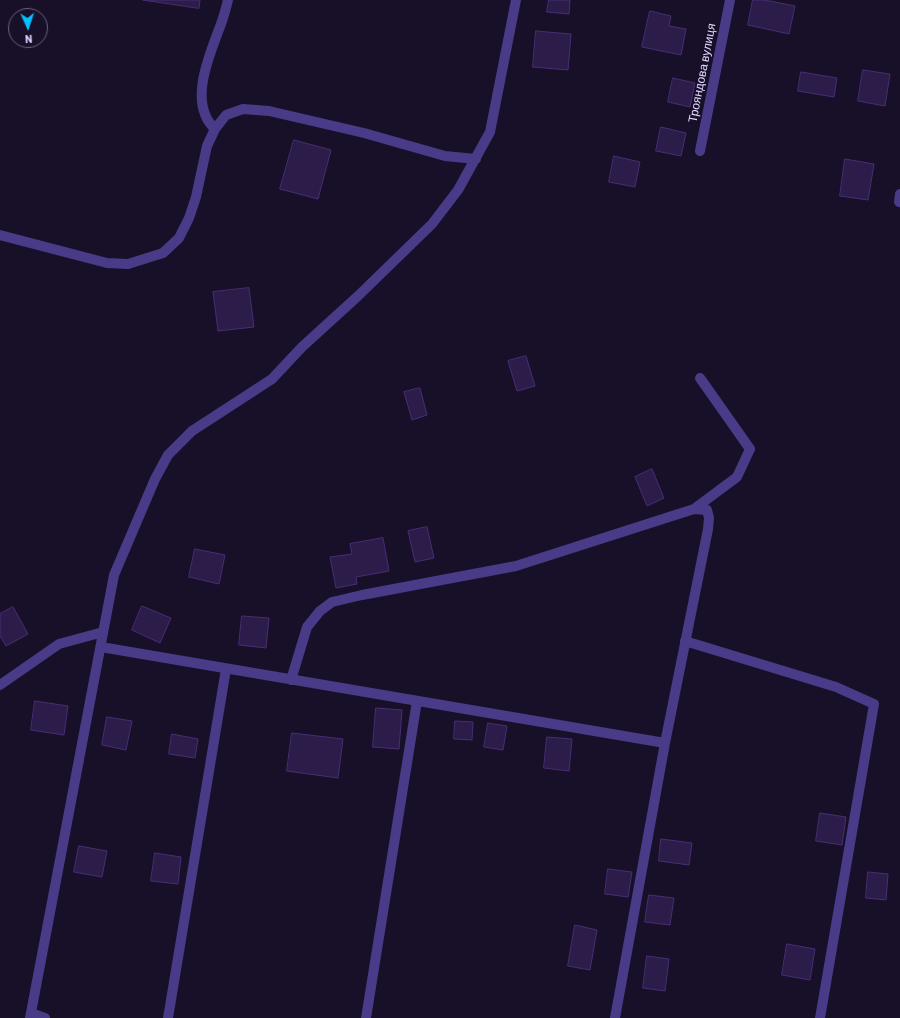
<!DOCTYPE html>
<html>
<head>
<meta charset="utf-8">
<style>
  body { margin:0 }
  #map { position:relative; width:900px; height:1018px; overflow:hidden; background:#181028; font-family:Barlow,sans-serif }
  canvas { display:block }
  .north { position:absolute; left:8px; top:8px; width:40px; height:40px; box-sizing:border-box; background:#181028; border:1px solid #69607e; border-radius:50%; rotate:177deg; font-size:11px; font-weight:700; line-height:16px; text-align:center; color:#e2d7ff }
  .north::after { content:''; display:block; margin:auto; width:14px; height:18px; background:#03bfff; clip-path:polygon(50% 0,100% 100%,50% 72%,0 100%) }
</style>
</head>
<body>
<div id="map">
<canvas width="900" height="1018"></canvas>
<div class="north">N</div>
</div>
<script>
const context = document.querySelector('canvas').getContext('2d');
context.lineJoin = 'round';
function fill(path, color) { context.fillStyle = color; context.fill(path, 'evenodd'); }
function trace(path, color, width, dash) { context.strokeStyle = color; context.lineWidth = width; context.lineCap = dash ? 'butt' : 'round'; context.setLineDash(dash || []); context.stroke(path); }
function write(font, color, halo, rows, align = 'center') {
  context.font = font + ' Barlow,sans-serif'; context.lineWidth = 3.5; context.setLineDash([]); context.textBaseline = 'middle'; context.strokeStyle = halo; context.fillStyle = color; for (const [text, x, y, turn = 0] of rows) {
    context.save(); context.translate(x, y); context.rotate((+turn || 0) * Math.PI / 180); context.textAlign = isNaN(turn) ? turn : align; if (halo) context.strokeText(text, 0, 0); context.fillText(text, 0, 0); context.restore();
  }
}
const building = new Path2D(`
  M 143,0 L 200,0 L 199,8 Z
  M 549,0 L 570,0 L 569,14 L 547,12 Z
  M 753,0 L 765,0 L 795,6 L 789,34 L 748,25 Z
  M 650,11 L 671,16 L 669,26 L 686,29 L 681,55 L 642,47 Z
  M 536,31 L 571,34 L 568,70 L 533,67 Z
  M 863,70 L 890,74 L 885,106 L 858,101 Z
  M 801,72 L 837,78 L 834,97 L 798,91 Z
  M 673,78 L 695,83 L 690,107 L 668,102 Z
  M 661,127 L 686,133 L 681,156 L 656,151 Z
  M 294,140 L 331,150 L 318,199 L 280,189 Z
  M 614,156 L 640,162 L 635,187 L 609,182 Z
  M 845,159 L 874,164 L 868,200 L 840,196 Z
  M 249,288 L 254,327 L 218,331 L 213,292 Z
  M 526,356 L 535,386 L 517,391 L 508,361 Z
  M 420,388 L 427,415 L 412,420 L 404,392 Z
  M 652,469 L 664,498 L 647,506 L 635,477 Z
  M 427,527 L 434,558 L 415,562 L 408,531 Z
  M 383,538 L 389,571 L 356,577 L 357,584 L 336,588 L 330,557 L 352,554 L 350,544 Z
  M 195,549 L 225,555 L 219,584 L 189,577 Z
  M 142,606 L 171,618 L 160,643 L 132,630 Z
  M 13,607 L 28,634 L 6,646 L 0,636 L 0,614 Z
  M 242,616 L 269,618 L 266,648 L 239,645 Z
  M 35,701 L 68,706 L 64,735 L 31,730 Z
  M 376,708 L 402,710 L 399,749 L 373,747 Z
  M 107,717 L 132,721 L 126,750 L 102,745 Z
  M 455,721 L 473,722 L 472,740 L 454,739 Z
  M 488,723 L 507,726 L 503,750 L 484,747 Z
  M 292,733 L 343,739 L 338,778 L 287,771 Z
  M 172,734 L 198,739 L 195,758 L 169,754 Z
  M 547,737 L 572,739 L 569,771 L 544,768 Z
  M 820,813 L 846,817 L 842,845 L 816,841 Z
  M 661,839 L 692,843 L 689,865 L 659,861 Z
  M 79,846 L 107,851 L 102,877 L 74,872 Z
  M 155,853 L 181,857 L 178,884 L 151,881 Z
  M 608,869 L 632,872 L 628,897 L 605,894 Z
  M 868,872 L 888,874 L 886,900 L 866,898 Z
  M 649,895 L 674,898 L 670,925 L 645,922 Z
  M 575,925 L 597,930 L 590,970 L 568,966 Z
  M 787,944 L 815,949 L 810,980 L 782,975 Z
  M 647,956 L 669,959 L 665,991 L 643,988 Z`);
fill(building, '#2c1c49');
trace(building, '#472e75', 1);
trace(new Path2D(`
  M 215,129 C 187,103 210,54 221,24 C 224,16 226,8 228,0
  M 700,151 L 730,0
  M 899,202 L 900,194
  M 0,235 L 107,263 L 128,264 L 163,253 L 179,238 L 189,218 L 196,197 L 207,146 L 215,129 L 226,115 L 243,109 L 269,111 L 364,133 L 445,156 L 476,159
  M 694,509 L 737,477 L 750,449 L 700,378
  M 685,641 L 836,687 L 874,704 L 820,1018
  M 101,647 L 665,743
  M 291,680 L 307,627 L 320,611 L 332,602 L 362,595 L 516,566 L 694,509 L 707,510 L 709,518 L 708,529 L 665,743 L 615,1018
  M 0,685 L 59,644 L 103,632
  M 31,1013 L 45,1018
  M 30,1018 L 114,575 L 155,479 L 168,455 L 192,431 L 272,379 L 302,347 L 358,296 L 432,224 L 458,190 L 490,132 L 516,0
  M 168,1018 L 226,669
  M 366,1018 L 417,701`), '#493b87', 10);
write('12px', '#e2d7ff', '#181028', [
  ["Трояндова вулиця",702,73,-79]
]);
</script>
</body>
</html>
